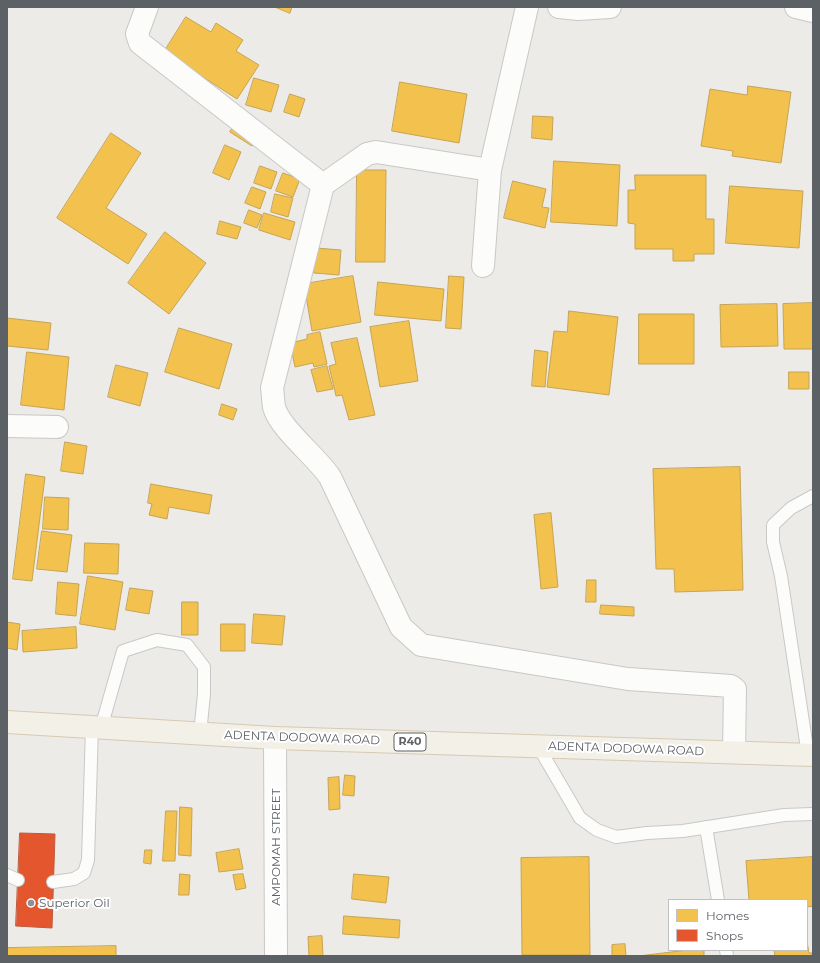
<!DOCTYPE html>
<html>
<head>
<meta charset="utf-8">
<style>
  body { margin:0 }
  #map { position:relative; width:820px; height:963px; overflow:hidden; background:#edebe7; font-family:Montserrat,sans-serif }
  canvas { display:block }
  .frame { position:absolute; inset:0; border:8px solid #5c6166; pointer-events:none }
  .legend { position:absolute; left:668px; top:899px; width:140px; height:52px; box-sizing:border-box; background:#fff; border:1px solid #bec0c2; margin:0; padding:5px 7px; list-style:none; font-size:12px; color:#5c6166 }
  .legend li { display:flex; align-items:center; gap:8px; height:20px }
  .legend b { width:20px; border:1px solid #bec0c2 }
</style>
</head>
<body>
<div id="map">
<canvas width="820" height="963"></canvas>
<div class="frame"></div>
<ul class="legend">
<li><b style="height:11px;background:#f2c14e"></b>Homes</li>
<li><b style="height:11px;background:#e4572e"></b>Shops</li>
</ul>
</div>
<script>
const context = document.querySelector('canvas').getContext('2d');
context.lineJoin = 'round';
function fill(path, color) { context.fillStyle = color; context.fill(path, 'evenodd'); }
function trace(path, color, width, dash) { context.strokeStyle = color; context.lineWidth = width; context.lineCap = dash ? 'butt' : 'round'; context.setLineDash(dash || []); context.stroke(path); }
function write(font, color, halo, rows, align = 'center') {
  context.font = font + ' Montserrat,sans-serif'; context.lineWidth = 4; context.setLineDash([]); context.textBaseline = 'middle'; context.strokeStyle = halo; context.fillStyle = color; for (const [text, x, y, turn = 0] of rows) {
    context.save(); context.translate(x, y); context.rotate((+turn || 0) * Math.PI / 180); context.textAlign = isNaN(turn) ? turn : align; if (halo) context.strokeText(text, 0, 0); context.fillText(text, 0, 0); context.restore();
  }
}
const homes = new Path2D(`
  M 275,7 L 292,7 L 290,13 Z
  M 186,17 L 211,32 L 216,23 L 243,40 L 236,51 L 259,65 L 237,99 L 164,52 Z
  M 254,78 L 279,85 L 271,112 L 246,105 Z
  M 400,82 L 467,94 L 459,143 L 392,131 Z
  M 748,86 L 791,92 L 781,163 L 732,156 L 733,151 L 701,146 L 710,89 L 747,95 Z
  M 290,94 L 305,99 L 299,117 L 284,112 Z
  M 533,116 L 553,117 L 552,140 L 532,138 Z
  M 237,121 L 259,135 L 252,146 L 230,132 Z
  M 111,133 L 141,153 L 106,208 L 147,234 L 128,264 L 57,218 Z
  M 225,145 L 241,152 L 229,180 L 213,173 Z
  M 554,161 L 620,165 L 617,226 L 551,222 Z
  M 260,166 L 277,172 L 271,189 L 254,183 Z
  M 357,170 L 386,170 L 385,262 L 356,262 Z
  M 283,173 L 300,179 L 293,197 L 276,191 Z
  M 635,175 L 706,175 L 706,219 L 714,219 L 714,254 L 694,254 L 694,261 L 673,261 L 673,249 L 635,249 L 635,224 L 628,223 L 628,190 L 635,190 Z
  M 513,181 L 546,189 L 542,207 L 549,208 L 545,228 L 504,218 Z
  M 730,186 L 803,191 L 799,248 L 726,243 Z
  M 252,187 L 266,192 L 260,209 L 245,203 Z
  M 275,194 L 293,198 L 288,217 L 271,212 Z
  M 249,210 L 262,215 L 257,228 L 244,223 Z
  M 264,213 L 295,222 L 290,240 L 259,230 Z
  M 220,221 L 241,227 L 237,239 L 217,234 Z
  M 165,232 L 206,263 L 169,314 L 128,283 Z
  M 316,248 L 341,250 L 339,275 L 314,273 Z
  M 353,276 L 361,322 L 312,331 L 304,284 Z
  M 449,276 L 464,277 L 461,329 L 446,328 Z
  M 378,282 L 444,289 L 441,321 L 375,315 Z
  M 813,303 L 813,349 L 784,349 L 783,304 Z
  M 777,304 L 778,346 L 721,347 L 720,305 Z
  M 569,311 L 618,317 L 609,395 L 547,387 L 554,331 L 567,332 Z
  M 639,314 L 694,314 L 694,364 L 639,364 Z
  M 7,318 L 51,323 L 48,350 L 7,346 Z
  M 409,321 L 418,381 L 380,387 L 370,327 Z
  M 179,328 L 232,344 L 219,389 L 165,372 Z
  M 320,332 L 327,364 L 314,367 L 313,363 L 295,367 L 290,343 L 307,339 L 307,335 Z
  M 357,338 L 375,415 L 349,420 L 342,395 L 336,396 L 329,366 L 336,364 L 331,343 Z
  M 535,350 L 548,352 L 545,387 L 532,386 Z
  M 27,352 L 69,357 L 64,410 L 21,405 Z
  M 116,365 L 148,373 L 140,406 L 108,397 Z
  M 327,366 L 333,389 L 317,392 L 311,370 Z
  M 789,372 L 809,372 L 809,389 L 789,389 Z
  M 222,404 L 237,409 L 233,420 L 219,415 Z
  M 65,442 L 87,446 L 83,474 L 61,471 Z
  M 740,467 L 743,590 L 675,592 L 674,569 L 656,569 L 653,469 Z
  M 26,474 L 45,477 L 32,581 L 13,579 Z
  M 151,484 L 212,495 L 209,514 L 169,507 L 167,519 L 149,515 L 152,504 L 148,503 Z
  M 45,497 L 69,498 L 68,530 L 43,529 Z
  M 551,513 L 558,587 L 541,589 L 534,515 Z
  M 42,531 L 72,535 L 67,572 L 37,569 Z
  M 85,543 L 119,544 L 118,574 L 84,573 Z
  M 88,576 L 123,582 L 115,630 L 80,624 Z
  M 587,580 L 596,580 L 596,602 L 586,602 Z
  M 58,582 L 79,584 L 76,616 L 56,614 Z
  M 130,588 L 153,591 L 149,614 L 126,610 Z
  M 182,602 L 198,602 L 198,635 L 182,635 Z
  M 601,605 L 634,607 L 634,616 L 600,614 Z
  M 254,614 L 285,616 L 282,645 L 252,643 Z
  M 7,622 L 20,624 L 17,650 L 7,648 Z
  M 221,624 L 245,624 L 245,651 L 221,651 Z
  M 76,627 L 77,648 L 23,652 L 22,631 Z
  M 345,775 L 355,776 L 354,796 L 343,795 Z
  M 339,777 L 340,809 L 329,810 L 328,778 Z
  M 180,807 L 192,808 L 191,856 L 179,855 Z
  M 166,811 L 177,811 L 175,861 L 163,861 Z
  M 239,849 L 243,869 L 219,872 L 216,853 Z
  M 145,850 L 152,850 L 151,864 L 144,863 Z
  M 589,857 L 590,955 L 522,955 L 521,858 Z
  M 813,857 L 813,906 L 807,907 L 807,900 L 749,900 L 746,861 Z
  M 180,874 L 190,875 L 189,895 L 179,895 Z
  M 243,874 L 246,888 L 236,890 L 233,875 Z
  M 354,874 L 389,877 L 386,903 L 352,899 Z
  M 344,916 L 400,920 L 399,938 L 343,934 Z
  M 322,936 L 323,956 L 309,956 L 308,937 Z
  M 807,942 L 809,953 L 813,953 L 813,956 L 775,956 L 774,950 L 807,950 Z
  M 625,944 L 626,956 L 612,956 L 612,945 Z
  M 116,946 L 116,956 L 7,956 L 7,948 Z
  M 688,950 L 704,950 L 704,956 L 639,956 Z`);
fill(homes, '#f2c14e');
trace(homes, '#c5a455', 1);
const shops = new Path2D(`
  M 20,833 L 55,834 L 52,928 L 16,926 Z`);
fill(shops, '#e4572e');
trace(shops, '#bb5a3f', 1);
const lane = new Path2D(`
  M 101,728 L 123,651 L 157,640 L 187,645 L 204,667 L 204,694 L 200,734
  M 538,746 L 580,818 L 597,830 L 616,837 L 647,833 L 683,831 L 784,815 L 813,814
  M 808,755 L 781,576 L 773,542 L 773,525 L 791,508 L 813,496
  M 706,827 L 718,900
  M 7,875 L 18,880
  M 53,882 L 74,879 L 84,873 L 88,860 L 92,727
  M 726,950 L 727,956`);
const street = new Path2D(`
  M 147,7 L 137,34 L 140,43 L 323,185 L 367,154 L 376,152 L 490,170
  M 559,7 L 578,9 L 610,7
  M 796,7 L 813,11
  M 323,185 L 272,388 C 273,394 273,401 274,407 C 280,429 316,456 330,477 L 401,627 L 421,645 L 628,679 L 731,686 L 735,689 L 734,752
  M 483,266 L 490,170 L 527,7
  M 7,426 L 57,427
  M 275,738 L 276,956`);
const primary = new Path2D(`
  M 7,722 L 275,738 L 813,755`);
trace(lane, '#c8c8c8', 14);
trace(street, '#c8c8c8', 24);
trace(primary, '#d7c9b3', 24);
trace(lane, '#fcfcfb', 12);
trace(street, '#fcfcfb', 22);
trace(primary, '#f3f0e8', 22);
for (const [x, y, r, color] of [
  [31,903,4,"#8f9193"]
]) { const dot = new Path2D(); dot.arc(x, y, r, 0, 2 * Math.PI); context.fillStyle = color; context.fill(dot); trace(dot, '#fff', 1.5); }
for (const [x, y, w] of [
  [410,742,32]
]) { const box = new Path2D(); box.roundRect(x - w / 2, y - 9, w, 18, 3); context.fillStyle = '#fff'; context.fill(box); trace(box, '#5c6166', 1); }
write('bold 11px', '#5c6166', null, [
  ["R40",410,742]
]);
write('12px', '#5c6166', '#fff', [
  ["ADENTA DODOWA ROAD",302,738,2],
  ["ADENTA DODOWA ROAD",626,749,2],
  ["AMPOMAH STREET",276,847,-90]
]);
write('12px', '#5c6166', '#fff', [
  ["Superior Oil",39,903]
], 'left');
</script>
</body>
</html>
